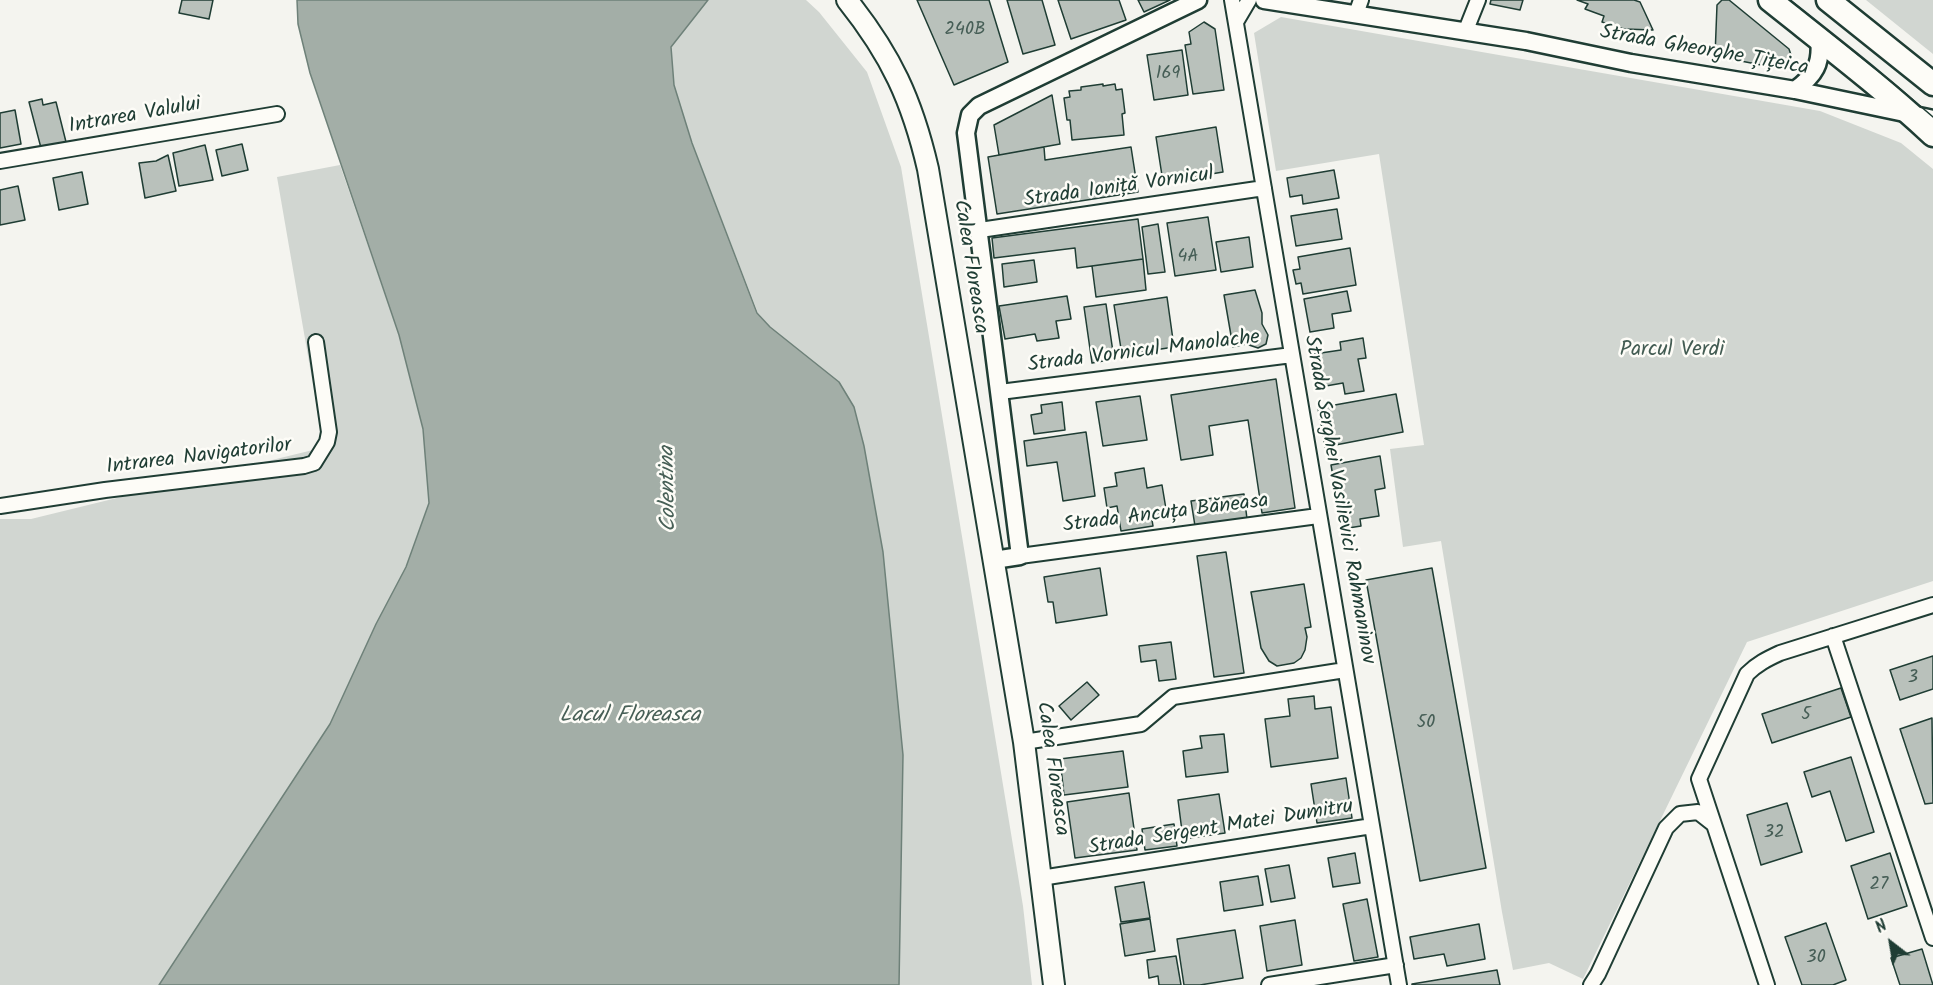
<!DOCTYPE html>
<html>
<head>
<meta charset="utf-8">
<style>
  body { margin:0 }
  #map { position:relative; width:1933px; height:985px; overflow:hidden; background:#f4f4ef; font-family:Kalam,sans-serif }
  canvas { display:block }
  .north { position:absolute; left:1861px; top:913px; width:60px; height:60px; -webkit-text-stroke:4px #fdfcf7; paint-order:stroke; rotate:329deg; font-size:16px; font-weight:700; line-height:24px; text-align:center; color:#1f3d34 }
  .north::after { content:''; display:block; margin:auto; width:21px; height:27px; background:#1f3d34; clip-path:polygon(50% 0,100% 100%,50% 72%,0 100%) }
</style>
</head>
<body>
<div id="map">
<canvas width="1933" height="985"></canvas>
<div class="north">N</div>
</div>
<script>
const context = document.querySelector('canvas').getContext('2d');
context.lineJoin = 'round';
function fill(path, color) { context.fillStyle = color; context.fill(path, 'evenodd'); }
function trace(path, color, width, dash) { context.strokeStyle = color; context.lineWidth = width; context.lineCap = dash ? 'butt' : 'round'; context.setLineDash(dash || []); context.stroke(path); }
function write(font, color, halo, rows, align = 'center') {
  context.font = font + ' Kalam,sans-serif'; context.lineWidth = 5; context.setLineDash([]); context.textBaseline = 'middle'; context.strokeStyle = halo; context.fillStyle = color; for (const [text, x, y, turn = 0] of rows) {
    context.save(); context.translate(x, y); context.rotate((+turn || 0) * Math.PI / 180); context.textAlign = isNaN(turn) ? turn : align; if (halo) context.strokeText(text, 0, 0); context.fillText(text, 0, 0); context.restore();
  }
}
fill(new Path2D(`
  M 708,0 L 806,0 L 819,12 L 867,72 L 901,167 L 1023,906 L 1032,985 L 899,985 L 903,755 L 883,552 L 864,446 L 770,327 L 758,313 L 692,143 L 674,85 L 671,47 Z
  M 1866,0 L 1933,0 L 1933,54 Z
  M 1281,17 L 1820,111 L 1901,143 L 1933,169 L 1933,581 L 1747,642 L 1583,979 L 1549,963 L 1513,970 L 1502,912 L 1441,541 L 1403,547 L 1390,449 L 1424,445 L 1379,154 L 1276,171 L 1254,33 Z
  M 340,165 L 399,335 L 423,429 L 429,503 L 406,567 L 376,624 L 330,724 L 159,985 L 0,985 L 0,519 L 31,519 L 317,449 L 322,437 L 277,177 Z`), '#d1d6d1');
const water = new Path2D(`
  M 297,0 L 708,0 L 671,47 L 674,85 L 692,143 L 757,313 L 770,327 L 839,382 L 854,407 L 864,446 L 883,552 L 903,755 L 899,985 L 159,985 L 330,724 L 376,624 L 406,567 L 429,503 L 423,429 L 399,335 L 310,73 L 298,24 Z`);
fill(water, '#a3aea7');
trace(water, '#6e8179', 1.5);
const building = new Path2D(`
  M 182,0 L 213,0 L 209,19 L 179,13 Z
  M 917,0 L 989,0 L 1008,62 L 954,85 Z
  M 1007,0 L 1042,0 L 1055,45 L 1023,54 Z
  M 1058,0 L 1119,0 L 1126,20 L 1071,39 Z
  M 1138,0 L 1170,0 L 1144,12 Z
  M 1491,0 L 1523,0 L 1520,10 L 1490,4 Z
  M 1577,0 L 1634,0 L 1640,2 L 1653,30 L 1624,29 L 1602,22 L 1604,16 L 1585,9 L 1588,4 Z
  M 1722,0 L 1729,0 L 1789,49 L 1792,58 L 1790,64 L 1782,69 L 1715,56 L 1717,5 Z
  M 1204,22 L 1215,29 L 1224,90 L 1193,94 L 1185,45 L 1191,44 L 1189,32 Z
  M 1182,50 L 1188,95 L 1154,100 L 1147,55 Z
  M 1103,84 L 1103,86 L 1115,84 L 1116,90 L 1122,89 L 1125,113 L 1122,114 L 1124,135 L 1072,140 L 1070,120 L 1067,120 L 1064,98 L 1070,97 L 1069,91 L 1081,90 L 1081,87 Z
  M 1052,95 L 1060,144 L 999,155 L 994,125 Z
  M 42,99 L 43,105 L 56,102 L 66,142 L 41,148 L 29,102 Z
  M 15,110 L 21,144 L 0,148 L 0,113 Z
  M 1216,127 L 1223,172 L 1163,182 L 1156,137 Z
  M 242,144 L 248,170 L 222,176 L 216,150 Z
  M 205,145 L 213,180 L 179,186 L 173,153 Z
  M 1044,147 L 1045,160 L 1131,147 L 1138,192 L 997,214 L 988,157 Z
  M 168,155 L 176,191 L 145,198 L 139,163 L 156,161 Z
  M 1334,170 L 1339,198 L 1303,204 L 1302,195 L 1290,197 L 1287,178 Z
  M 82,172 L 88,204 L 59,210 L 53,178 Z
  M 18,186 L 25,220 L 0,225 L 0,190 Z
  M 1337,209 L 1342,239 L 1296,246 L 1291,216 Z
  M 1208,217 L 1216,270 L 1175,276 L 1167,223 Z
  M 1138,219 L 1143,259 L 1077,268 L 1075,248 L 994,258 L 992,238 Z
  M 1158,224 L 1165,272 L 1148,274 L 1142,227 Z
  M 1249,237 L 1253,267 L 1221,272 L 1216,242 Z
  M 1350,248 L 1356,285 L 1303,294 L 1301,283 L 1296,284 L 1293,270 L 1300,269 L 1298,257 Z
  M 1143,259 L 1146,290 L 1096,297 L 1092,266 Z
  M 1034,260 L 1037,282 L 1004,287 L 1002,264 Z
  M 1255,290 L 1262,313 L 1262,324 L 1268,335 L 1266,344 L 1258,348 L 1246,344 L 1233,347 L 1224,295 Z
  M 1347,291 L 1351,311 L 1332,314 L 1334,328 L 1310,332 L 1304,299 Z
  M 1067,296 L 1071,319 L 1056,321 L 1059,338 L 1037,341 L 1035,334 L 1005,339 L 999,306 Z
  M 1167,297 L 1174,347 L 1122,355 L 1114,305 Z
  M 1106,304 L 1114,359 L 1092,363 L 1084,307 Z
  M 1363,338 L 1366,358 L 1358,359 L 1364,391 L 1345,394 L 1343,383 L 1320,387 L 1314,354 L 1341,350 L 1340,342 Z
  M 1276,379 L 1295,508 L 1262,513 L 1248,420 L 1209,426 L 1213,455 L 1181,460 L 1171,395 Z
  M 1396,394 L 1403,432 L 1325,447 L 1318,408 Z
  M 1140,396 L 1147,440 L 1103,446 L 1096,402 Z
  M 1062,402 L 1065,430 L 1034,434 L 1031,415 L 1042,413 L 1041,405 Z
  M 1086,432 L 1095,496 L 1063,501 L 1057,462 L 1027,466 L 1024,441 Z
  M 1380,456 L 1385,488 L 1375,490 L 1379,516 L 1360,519 L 1361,526 L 1342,529 L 1331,465 Z
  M 1144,468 L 1147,488 L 1162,485 L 1166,509 L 1158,511 L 1159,519 L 1152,520 L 1153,526 L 1121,531 L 1117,506 L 1107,508 L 1104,488 L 1117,486 L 1115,473 Z
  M 1244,494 L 1247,519 L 1195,526 L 1191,501 Z
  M 1226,552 L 1244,673 L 1214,677 L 1197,556 Z
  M 1100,568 L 1107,615 L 1056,623 L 1053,602 L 1048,602 L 1044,577 Z
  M 1432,568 L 1486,868 L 1420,881 L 1366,580 Z
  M 1304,584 L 1311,627 L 1305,628 L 1307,637 L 1305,650 L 1301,658 L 1294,663 L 1277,666 L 1269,661 L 1261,648 L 1251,592 Z
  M 1171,642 L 1176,679 L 1159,681 L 1156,660 L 1141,662 L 1139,646 Z
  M 1933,656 L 1933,689 L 1900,700 L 1890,670 Z
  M 1087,682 L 1099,695 L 1071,720 L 1059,706 Z
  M 1841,688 L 1851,717 L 1772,743 L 1762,714 Z
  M 1314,696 L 1315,709 L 1331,707 L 1338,758 L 1271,767 L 1265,719 L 1290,716 L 1288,699 Z
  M 1932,718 L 1933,803 L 1925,804 L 1900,729 Z
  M 1224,734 L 1228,772 L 1186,777 L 1183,751 L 1202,748 L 1200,736 Z
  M 1123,751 L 1128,787 L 1064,795 L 1060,759 Z
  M 1851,757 L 1874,832 L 1846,841 L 1830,791 L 1812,797 L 1804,772 Z
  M 1346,778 L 1352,818 L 1317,823 L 1311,784 Z
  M 1129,793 L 1137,850 L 1075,858 L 1067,802 Z
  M 1219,794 L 1225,833 L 1183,839 L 1178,800 Z
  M 1787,803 L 1802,852 L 1761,865 L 1747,815 Z
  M 1174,824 L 1177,846 L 1145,850 L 1142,829 Z
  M 1355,853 L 1360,883 L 1333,887 L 1328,858 Z
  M 1890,853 L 1907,906 L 1868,919 L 1851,866 Z
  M 1289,865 L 1295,898 L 1271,902 L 1265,869 Z
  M 1258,876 L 1263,905 L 1224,911 L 1220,882 Z
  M 1144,882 L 1150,918 L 1121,922 L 1115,887 Z
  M 1367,899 L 1378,957 L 1354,961 L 1343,904 Z
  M 1150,919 L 1155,951 L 1125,956 L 1120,924 Z
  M 1295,920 L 1302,965 L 1267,971 L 1260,926 Z
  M 1826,923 L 1846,980 L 1833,985 L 1802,985 L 1785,937 Z
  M 1479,924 L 1485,959 L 1447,966 L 1444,954 L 1414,959 L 1410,937 Z
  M 1235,930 L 1243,978 L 1200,985 L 1184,985 L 1177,939 Z
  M 1922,949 L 1933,985 L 1900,985 L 1891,958 Z
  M 1176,956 L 1181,985 L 1159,985 L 1158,976 L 1149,978 L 1147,960 Z
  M 1497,970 L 1500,985 L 1412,985 L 1412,984 Z`);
fill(building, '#b9c1bb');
trace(building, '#1f3d34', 1.5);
const minor = new Path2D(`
  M 1232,0 L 1399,985
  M 1356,14 L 1361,0
  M 1236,22 L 1249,0
  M 1466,30 L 1478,0
  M 0,161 L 277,114
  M 980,230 L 1264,188
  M 1000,392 L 1292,355
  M 0,506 L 105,490 L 304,466 L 314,463 L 327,442 L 329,432 L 316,342
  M 1020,556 L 1318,516
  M 1833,636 L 1933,938
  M 1024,742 L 1141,724 L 1173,697 L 1345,670
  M 1041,878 L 1372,826
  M 1269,985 L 1396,965
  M 1591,985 L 1598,974 L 1666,828 L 1680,814 L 1698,812 L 1712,823
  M 1767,985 L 1699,779 L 1747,674 C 1757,664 1767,659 1780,653 L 1933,605`);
const tertiary = new Path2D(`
  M 1264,0 L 1526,41 L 1631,63 L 1795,90 L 1933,119
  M 1795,90 C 1815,75 1822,64 1819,39
  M 994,560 L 1020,556 L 966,133 L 970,115 L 979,106 L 1198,0`);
const secondary = new Path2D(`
  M 847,0 C 891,55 912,100 928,169 L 1024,742 L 1054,985`);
const primary = new Path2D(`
  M 1770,0 C 1825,44 1882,87 1933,135
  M 1828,0 L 1933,84`);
trace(minor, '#1f3d34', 18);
trace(tertiary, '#1f3d34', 21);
trace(secondary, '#1f3d34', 24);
trace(primary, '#1f3d34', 27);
trace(minor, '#fdfcf7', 14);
trace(tertiary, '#fdfcf7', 16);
trace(secondary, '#fdfcf7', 20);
trace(primary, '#fdfcf7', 22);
trace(new Path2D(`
  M 1790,0 L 1898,87 L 1933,117`), '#1f3d34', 1.5);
write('18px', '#465e56', null, [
  ["240B",965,31],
  ["169",1168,75],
  ["4A",1188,258],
  ["3",1913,679],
  ["5",1806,716],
  ["50",1426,724],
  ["32",1774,834],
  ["27",1879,886],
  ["30",1816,959]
]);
write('21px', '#1f3d34', '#fdfcf7', [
  ["Strada Gheorghe Țițeica",1704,52,10],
  ["Intrarea Valului",135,117,-10],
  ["Strada Ioniță Vornicul",1119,189,-8],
  ["Calea Floreasca",969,267,81],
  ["Strada Vornicul Manolache",1144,353,-7],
  ["Intrarea Navigatorilor",199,458,-7],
  ["Strada Serghei Vasilievici Rahmaninov",1338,500,80],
  ["Strada Ancuța Băneasa",1166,515,-7],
  ["Calea Floreasca",1051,769,82],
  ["Strada Sergent Matei Dumitru",1221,829,-9]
]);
write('21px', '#435c53', '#fdfcf7', [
  ["Parcul Verdi",1672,351]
]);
write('italic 22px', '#475f56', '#fdfcf7', [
  ["Colentina",670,489,-91],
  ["Lacul Floreasca",630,717]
]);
</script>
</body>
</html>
